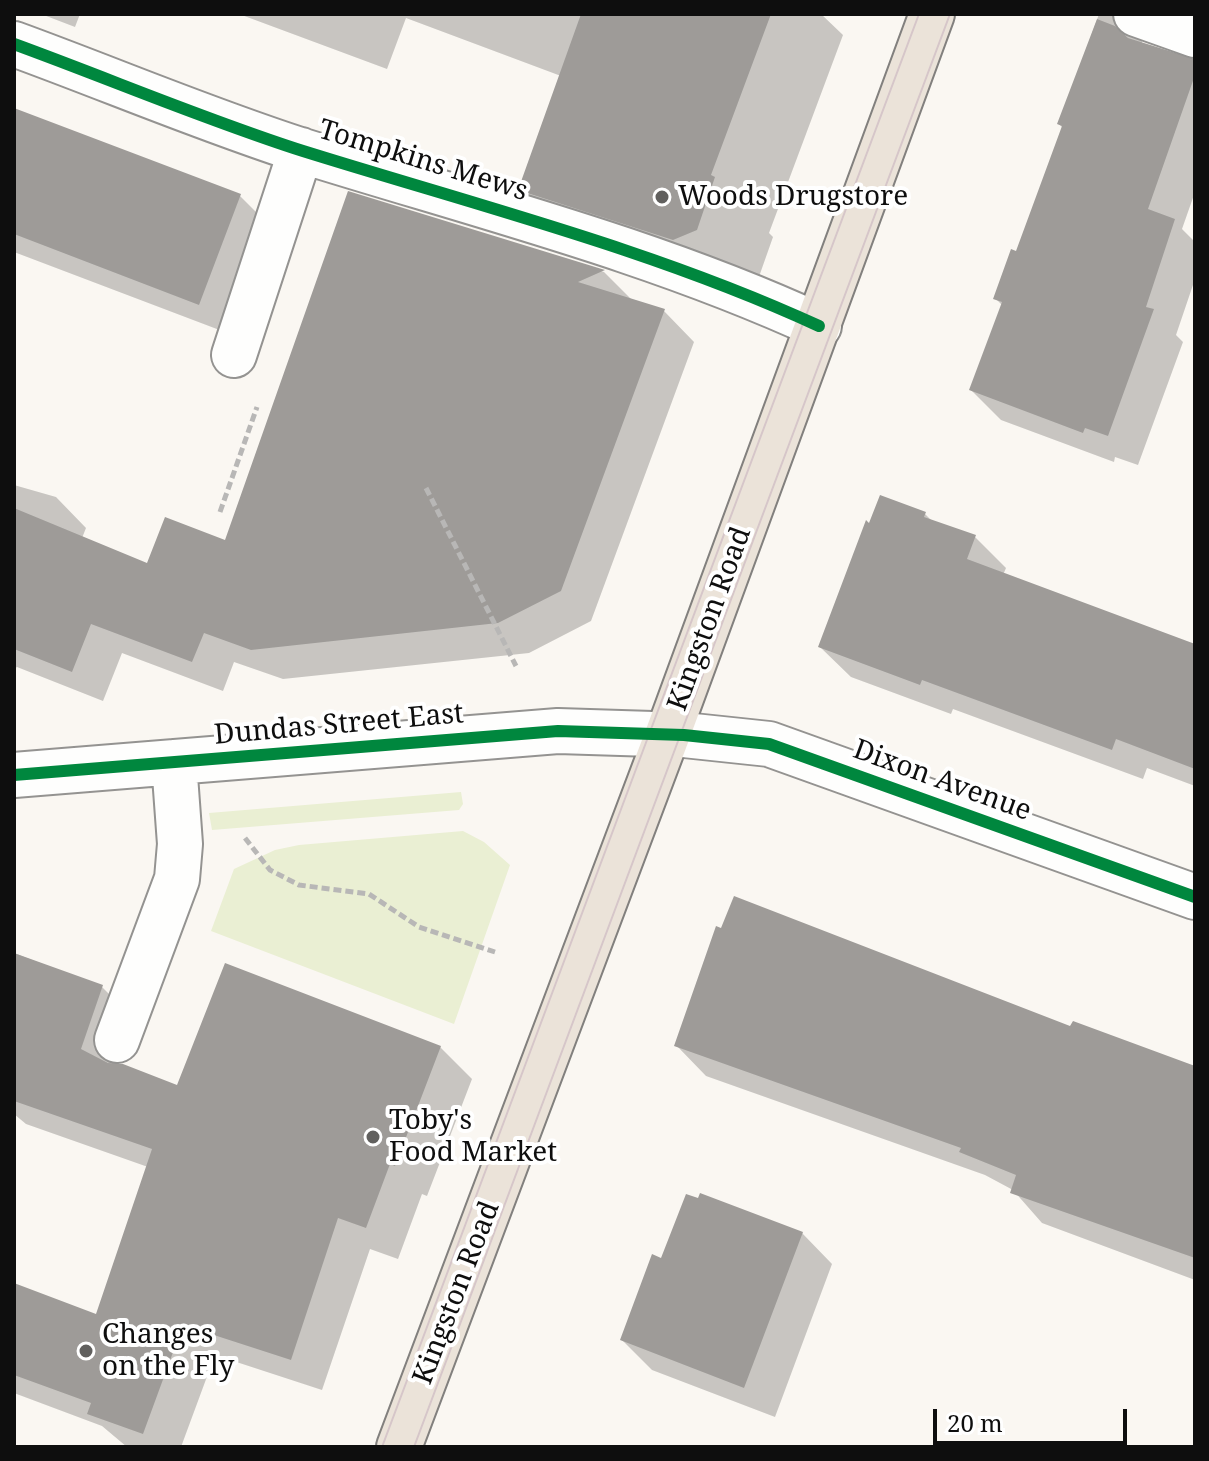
<!DOCTYPE html>
<html>
<head>
<meta charset="utf-8">
<style>
  body { margin:0 }
  #map { position:relative; width:1209px; height:1461px; overflow:hidden; background:#faf7f2; font-family:"Noto Serif",serif }
  canvas { display:block }
  .frame { position:absolute; inset:0; border:16px solid #0e0e0e; pointer-events:none }
  .scale { position:absolute; left:933px; top:1409px; width:194px; height:36px; box-sizing:border-box; border:4px solid #0e0e0e; border-top:0; padding-left:10px; font-size:24px; line-height:28px; white-space:nowrap; color:#0e0e0e; -webkit-text-stroke:6px #fff; paint-order:stroke }
</style>
</head>
<body>
<div id="map">
<canvas width="1209" height="1461"></canvas>
<div class="frame"></div>
<div class="scale">20 m</div>
</div>
<script>
const context = document.querySelector('canvas').getContext('2d');
context.lineJoin = 'round';
function fill(path, color) { context.fillStyle = color; context.fill(path, 'evenodd'); }
function trace(path, color, width, dash) { context.strokeStyle = color; context.lineWidth = width; context.lineCap = dash ? 'butt' : 'round'; context.setLineDash(dash || []); context.stroke(path); }
function write(font, color, halo, rows, align = 'center') {
  context.font = font + ' "Noto Serif",serif'; context.lineWidth = 8; context.setLineDash([]); context.textBaseline = 'middle'; context.strokeStyle = halo; context.fillStyle = color; for (const [text, x, y, turn = 0] of rows) {
    context.save(); context.translate(x, y); context.rotate((+turn || 0) * Math.PI / 180); context.textAlign = isNaN(turn) ? turn : align; if (halo) context.strokeText(text, 0, 0); context.fillText(text, 0, 0); context.restore();
  }
}
fill(new Path2D(`
  M 461,792 L 463,804 L 459,810 L 212,830 L 209,813 Z
  M 463,831 L 484,842 L 510,865 L 454,1024 L 211,931 L 234,869 L 275,850 L 299,845 Z`), '#eaefd3');
fill(new Path2D(`
  M 41,14 L 80,14 L 75,27 Z
  M 239,14 L 821,14 L 843,35 L 769,233 L 773,237 L 755,288 L 579,248 L 520,189 L 561,76 L 406,18 L 387,69 Z
  M 1099,14 L 1195,14 L 1142,36 L 1142,45 L 1195,61 L 1195,192 L 1182,229 L 1195,242 L 1195,279 L 1176,335 L 1183,342 L 1138,465 L 1115,457 L 1114,462 L 1001,420 L 971,390 L 1003,306 L 995,298 L 1017,254 L 1064,129 L 1059,124 Z
  M 14,110 L 240,196 L 270,226 L 230,334 L 14,252 Z
  M 349,193 L 604,272 L 634,302 L 664,311 L 694,342 L 591,621 L 529,653 L 283,679 L 234,662 L 223,691 L 122,653 L 103,701 L 17,667 L 14,669 L 14,485 L 56,497 L 86,528 L 82,538 L 148,566 L 226,543 Z
  M 925,514 L 933,522 L 975,537 L 1006,568 L 1003,575 L 1195,647 L 1195,786 L 1147,768 L 1143,779 L 953,709 L 951,714 L 851,677 L 820,647 L 871,525 Z
  M 14,953 L 102,987 L 134,1019 L 118,1066 L 179,1087 L 440,1047 L 472,1079 L 427,1196 L 422,1194 L 398,1259 L 370,1249 L 322,1390 L 215,1355 L 181,1447 L 127,1447 L 102,1426 L 14,1393 L 14,1285 L 97,1316 L 148,1167 L 26,1124 L 14,1114 Z
  M 1072,1029 L 1195,1069 L 1195,1280 L 1042,1223 L 1013,1190 L 985,1175 L 706,1076 L 676,1045 Z
  M 802,1233 L 832,1264 L 775,1417 L 652,1370 L 622,1340 L 662,1260 Z`), '#0003');
fill(new Path2D(`
  M 581,14 L 771,14 L 711,175 L 715,177 L 697,230 L 673,240 L 518,190 Z
  M 1097,19 L 1115,26 L 1128,38 L 1195,59 L 1195,75 L 1148,209 L 1175,219 L 1146,307 L 1154,309 L 1108,436 L 1085,428 L 1083,433 L 969,390 L 1002,302 L 993,299 L 1011,249 L 1016,251 L 1062,126 L 1057,124 Z
  M 14,108 L 241,194 L 199,305 L 14,234 Z
  M 348,191 L 605,270 L 578,282 L 665,309 L 561,591 L 498,623 L 251,650 L 204,633 L 192,662 L 91,624 L 72,672 L 14,649 L 14,508 L 147,563 L 165,517 L 225,540 Z
  M 880,495 L 926,512 L 924,517 L 976,535 L 967,559 L 1195,644 L 1195,769 L 1116,739 L 1112,750 L 922,680 L 920,685 L 818,647 L 866,520 L 869,523 Z
  M 734,896 L 1070,1026 L 1073,1021 L 1195,1066 L 1195,1258 L 1010,1193 L 1016,1175 L 959,1152 L 961,1148 L 674,1046 L 716,926 L 721,928 Z
  M 14,953 L 103,985 L 81,1049 L 108,1063 L 123,1064 L 177,1085 L 225,963 L 441,1046 L 395,1166 L 390,1164 L 366,1228 L 338,1218 L 291,1360 L 183,1325 L 143,1434 L 87,1414 L 91,1403 L 14,1375 L 14,1283 L 96,1314 L 152,1149 L 14,1101 Z
  M 700,1193 L 803,1232 L 744,1388 L 620,1340 L 652,1254 L 661,1258 L 686,1194 L 698,1198 Z`), '#9e9b98');
const minor = new Path2D(`
  M 1136,14 L 1195,35
  M 14,44 C 110,79 206,120 303,151 C 476,205 654,250 819,326
  M 234,355 L 301,150
  M 14,775 L 558,731 L 684,735 L 769,744 L 1195,897
  M 117,1040 L 177,879 L 180,844 L 174,762`);
const major = new Path2D(`
  M 399,1447 L 667,736 L 932,14`);
trace(minor, '#949391', 48);
trace(major, '#82807e', 48);
trace(new Path2D(`
  M 426,488 L 516,666
  M 220,512 L 257,407
  M 245,838 L 270,870 L 299,885 L 369,894 L 419,927 L 495,952`), '#b8b7b6', 5, [8, 4]);
trace(minor, '#fefefd', 44);
trace(major, '#ebe3d9', 44);
trace(new Path2D(`
  M 382,1447 L 919,14
  M 414,1447 L 950,14`), '#d6c6c9', 2);
trace(new Path2D(`
  M 14,44 C 110,79 206,120 303,151 C 476,205 654,250 819,326
  M 14,775 L 558,731 L 684,735 L 769,744 L 1195,897`), '#00873e', 12);
for (const [x, y, r, color] of [
  [662,197,8,"#61605e"],
  [373,1137,8,"#61605e"],
  [86,1351,8,"#61605e"]
]) { const dot = new Path2D(); dot.arc(x, y, r, 0, 2 * Math.PI); context.fillStyle = color; context.fill(dot); trace(dot, '#fff', 3); }
write('28px', '#0e0e0e', '#fff', [
  ["Tompkins Mews",423,161,17],
  ["Kingston Road",710,619,-70],
  ["Dundas Street East",339,725,-5],
  ["Dixon Avenue",942,781,20],
  ["Kingston Road",457,1293,-69]
]);
write('28px', '#0e0e0e', '#fff', [
  ["Woods Drugstore",678,197],
  ["Toby's",389,1121],
  ["Food Market",389,1153],
  ["Changes",102,1335],
  ["on the Fly",102,1367]
], 'left');
</script>
</body>
</html>
